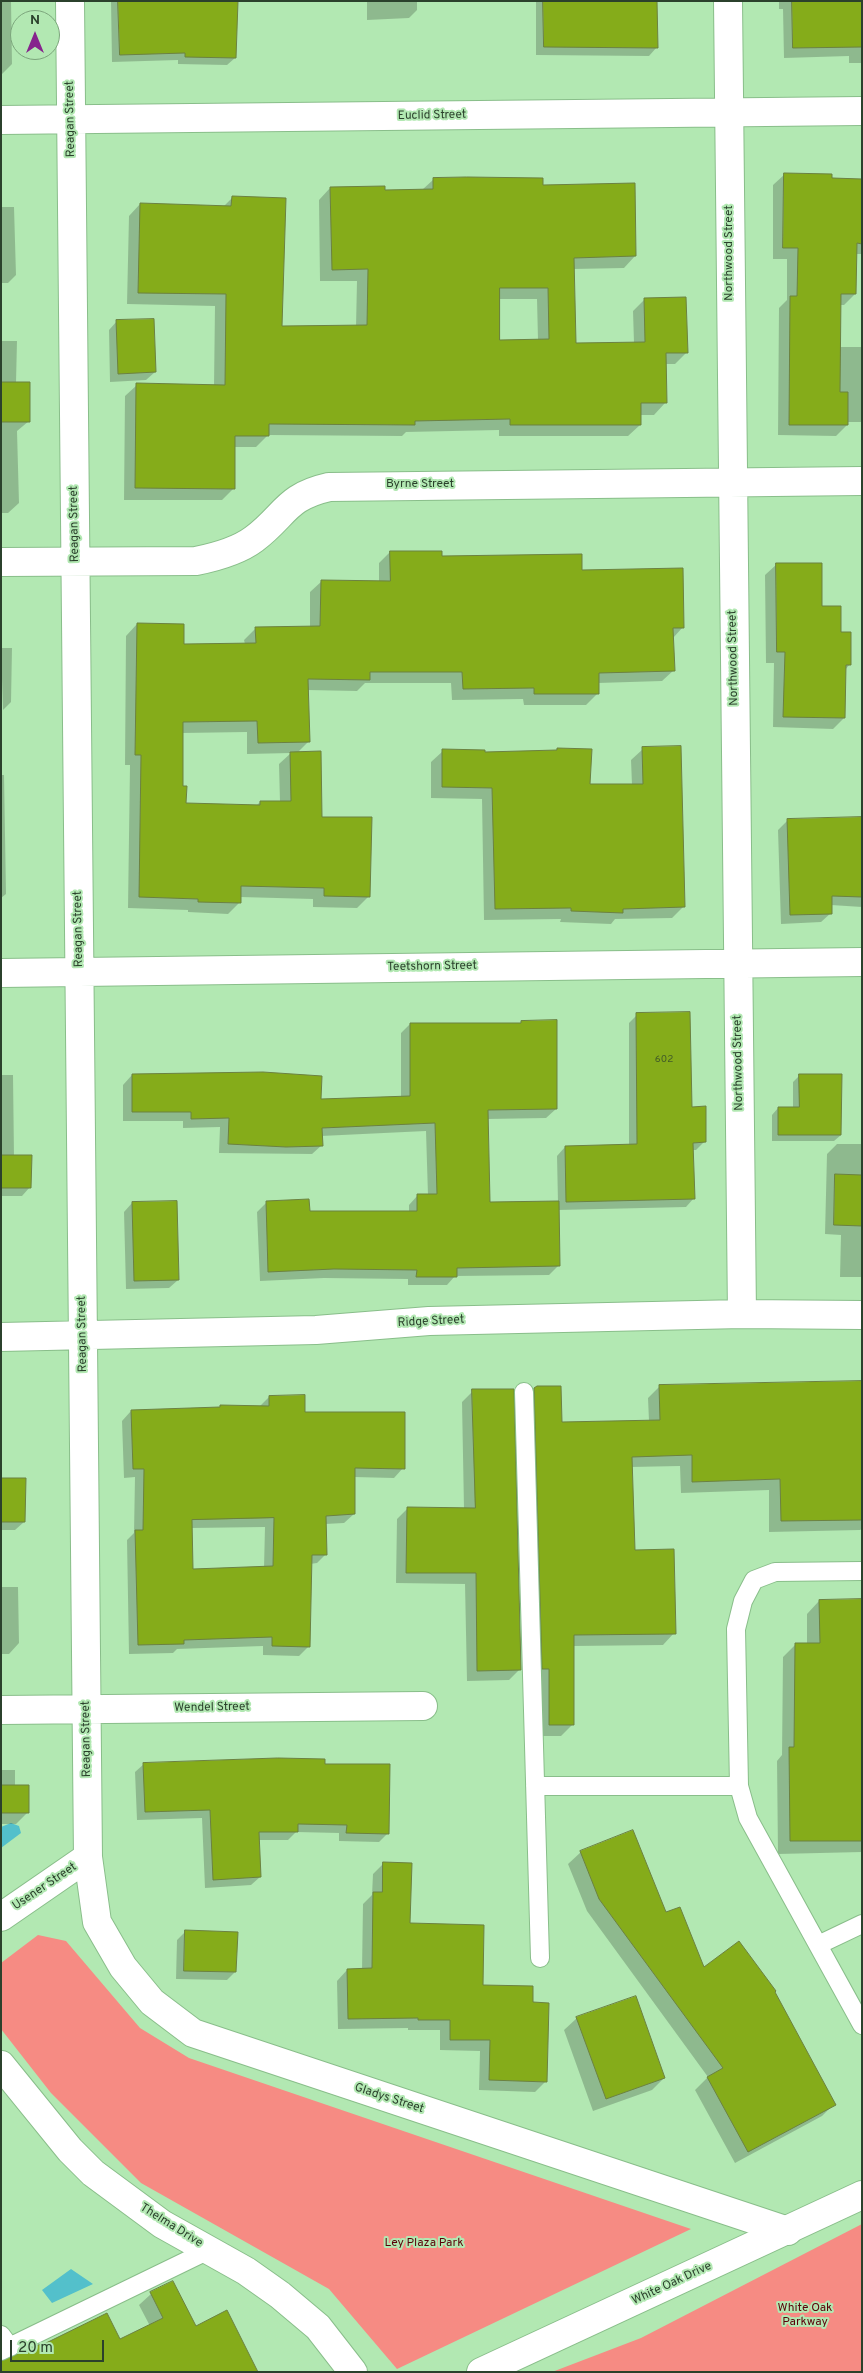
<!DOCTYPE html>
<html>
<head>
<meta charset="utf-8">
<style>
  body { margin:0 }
  #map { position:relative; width:863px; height:2373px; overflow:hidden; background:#b2e8b2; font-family:Overpass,sans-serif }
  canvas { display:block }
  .frame { position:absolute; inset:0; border:2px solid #2b412c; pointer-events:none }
  .north { position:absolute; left:10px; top:10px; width:50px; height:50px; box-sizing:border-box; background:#b2e8b2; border:1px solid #7ca57c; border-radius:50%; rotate:0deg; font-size:14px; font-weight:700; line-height:20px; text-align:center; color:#2b412c }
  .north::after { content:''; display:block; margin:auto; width:18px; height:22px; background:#86248d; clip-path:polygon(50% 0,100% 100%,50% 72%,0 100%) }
  .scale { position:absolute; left:10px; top:2340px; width:94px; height:22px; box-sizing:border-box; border:2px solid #2b412c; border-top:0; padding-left:6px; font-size:15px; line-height:18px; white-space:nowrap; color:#2b412c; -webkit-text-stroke:4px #b2e8b2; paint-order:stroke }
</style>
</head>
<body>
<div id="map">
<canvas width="863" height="2373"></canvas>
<div class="frame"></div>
<div class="north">N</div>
<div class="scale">20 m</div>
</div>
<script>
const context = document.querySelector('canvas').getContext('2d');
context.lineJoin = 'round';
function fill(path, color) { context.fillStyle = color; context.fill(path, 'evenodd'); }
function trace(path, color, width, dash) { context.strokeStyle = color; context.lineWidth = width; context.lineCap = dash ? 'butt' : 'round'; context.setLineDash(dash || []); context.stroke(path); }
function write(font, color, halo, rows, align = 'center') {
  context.font = font + ' Overpass,sans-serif'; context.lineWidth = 4; context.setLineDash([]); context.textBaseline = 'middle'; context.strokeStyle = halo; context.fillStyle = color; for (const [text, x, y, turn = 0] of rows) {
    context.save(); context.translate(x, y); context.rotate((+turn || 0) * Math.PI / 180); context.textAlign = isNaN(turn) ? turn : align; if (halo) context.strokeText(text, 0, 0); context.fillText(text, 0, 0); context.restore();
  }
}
fill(new Path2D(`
  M 38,1935 L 66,1941 L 140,2028 L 189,2058 L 691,2229 L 397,2369 L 329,2289 L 141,2183 L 51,2093 L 1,2029 L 1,1963 Z
  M 862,2224 L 862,2372 L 552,2372 L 641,2338 Z`), '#f68b83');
fill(new Path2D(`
  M 11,1823 L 19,1826 L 21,1833 L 1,1848 L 1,1827 Z
  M 71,2269 L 93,2284 L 52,2303 L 42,2290 Z`), '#53c0cb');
fill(new Path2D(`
  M 1,1 L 11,1 L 12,64 L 1,75 Z
  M 111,1 L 237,1 L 235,58 L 227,65 L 178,64 L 178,60 L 112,62 Z
  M 367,1 L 417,1 L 417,10 L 409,18 L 367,20 Z
  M 536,1 L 656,1 L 657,47 L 649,56 L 536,55 Z
  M 779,1 L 862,1 L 862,63 L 849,63 L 849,56 L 784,58 L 783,9 L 779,9 Z
  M 785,174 L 862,180 L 862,254 L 856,254 L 855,294 L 844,305 L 839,305 L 839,347 L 862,347 L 862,422 L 847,422 L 847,425 L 836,436 L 778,435 L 779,308 L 787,300 L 787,259 L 773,259 L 773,185 Z
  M 434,179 L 542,186 L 635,256 L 624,268 L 573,269 L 575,344 L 634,343 L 633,311 L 644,300 L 687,352 L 675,364 L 665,364 L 665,403 L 654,415 L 640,415 L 640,425 L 628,436 L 499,436 L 499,430 L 406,432 L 402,436 L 268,435 L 256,447 L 234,447 L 234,488 L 222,500 L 124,500 L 125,396 L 137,385 L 214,386 L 215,306 L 127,304 L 129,216 L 140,204 L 223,207 L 232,198 L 280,328 L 356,327 L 357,281 L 320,281 L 319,200 L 330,188 L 384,191 L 422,190 ZM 498,299 L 537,299 L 538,340 L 498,341 Z
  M 1,207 L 14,207 L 16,275 L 8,283 L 1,283 Z
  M 117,321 L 155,372 L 146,380 L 110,382 L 109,330 Z
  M 1,341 L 17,341 L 16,383 L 29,421 L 17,431 L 19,503 L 8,513 L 1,513 Z
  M 390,552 L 581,571 L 683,627 L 673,638 L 674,670 L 662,681 L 598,683 L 598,693 L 586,705 L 524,705 L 523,699 L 452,700 L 451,683 L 365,683 L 357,691 L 307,690 L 309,741 L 297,753 L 321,818 L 369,896 L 357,908 L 313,907 L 313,899 L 240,897 L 239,903 L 228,914 L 188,912 L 188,910 L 128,908 L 130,765 L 125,765 L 126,636 L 137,624 L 183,645 L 245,644 L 244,640 L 256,628 L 310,627 L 310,592 L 322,581 L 379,582 L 379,563 ZM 247,732 L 247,754 L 291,753 L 279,764 L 280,802 L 260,802 L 256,806 L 185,805 L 181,787 L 182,733 Z
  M 777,564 L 821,607 L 840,633 L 850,664 L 845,670 L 844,718 L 833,729 L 773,727 L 774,663 L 766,663 L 765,575 Z
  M 1,648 L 12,648 L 11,702 L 3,710 Z
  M 557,749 L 589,785 L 632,785 L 631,760 L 643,749 L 683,907 L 672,918 L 615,919 L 611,924 L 560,922 L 561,919 L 484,920 L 482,799 L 431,798 L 431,762 L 443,751 L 483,753 L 555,751 Z
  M 1,775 L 4,775 L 6,894 L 1,898 Z
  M 862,819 L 862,907 L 831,905 L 831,913 L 821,922 L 781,924 L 778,830 L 787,821 Z
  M 637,1015 L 691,1108 L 704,1142 L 696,1150 L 692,1150 L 694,1198 L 686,1207 L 558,1210 L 558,1266 L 549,1275 L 455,1276 L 447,1285 L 408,1285 L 408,1279 L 324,1278 L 260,1281 L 257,1212 L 266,1203 L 309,1213 L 409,1213 L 409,1205 L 418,1195 L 428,1196 L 426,1131 L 321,1136 L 322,1145 L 312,1154 L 219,1153 L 220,1127 L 183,1128 L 183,1121 L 123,1121 L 123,1085 L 132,1075 L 320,1100 L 401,1098 L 401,1033 L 410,1024 L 520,1024 L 522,1022 L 556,1109 L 546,1118 L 487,1119 L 489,1203 L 558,1203 L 557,1156 L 565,1147 L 629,1146 L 629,1023 Z
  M 1,1075 L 13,1075 L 14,1157 L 30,1187 L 22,1196 L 1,1196 Z
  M 800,1075 L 841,1135 L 834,1141 L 772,1141 L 772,1115 L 778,1108 L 793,1108 L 793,1082 Z
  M 837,1144 L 862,1144 L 862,1277 L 840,1277 L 841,1235 L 825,1234 L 827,1154 Z
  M 132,1203 L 178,1280 L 169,1288 L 126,1289 L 124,1212 Z
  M 862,1382 L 862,1529 L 860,1530 L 769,1532 L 769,1490 L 681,1493 L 680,1466 L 631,1467 L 634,1551 L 674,1633 L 663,1645 L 573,1646 L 573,1724 L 561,1736 L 538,1736 L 523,1401 L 534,1389 L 560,1424 L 649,1421 L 648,1398 L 660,1386 Z
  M 473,1391 L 520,1669 L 509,1680 L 467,1681 L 465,1584 L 396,1583 L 397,1519 L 408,1508 L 464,1509 L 462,1402 Z
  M 269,1397 L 304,1413 L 403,1468 L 394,1478 L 354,1477 L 354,1514 L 344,1523 L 325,1524 L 326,1554 L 317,1563 L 310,1564 L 309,1646 L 299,1656 L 263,1655 L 263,1646 L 177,1649 L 173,1653 L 129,1654 L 127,1540 L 134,1533 L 135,1477 L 124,1478 L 122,1421 L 131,1411 L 259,1407 ZM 265,1527 L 264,1568 L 192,1570 L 191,1528 Z
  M 1,1479 L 24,1522 L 15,1530 L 1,1530 Z
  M 1,1587 L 18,1587 L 19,1643 L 9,1654 L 1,1654 Z
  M 819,1601 L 862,1612 L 862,1852 L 778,1854 L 777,1761 L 782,1755 L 783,1657 L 796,1644 L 807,1644 L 807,1614 Z
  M 144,1764 L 388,1833 L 379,1842 L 339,1841 L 339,1833 L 296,1832 L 288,1840 L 258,1840 L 260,1877 L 251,1885 L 205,1888 L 202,1818 L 137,1820 L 135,1772 Z
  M 1,1770 L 15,1770 L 15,1786 L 28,1812 L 16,1824 L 1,1824 Z
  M 581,1852 L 666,1914 L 703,1969 L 774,1992 L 834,2104 L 822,2116 L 735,2163 L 695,2090 L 708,2077 L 587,1911 L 568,1864 Z
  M 384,1863 L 409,1924 L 481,1986 L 531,2004 L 546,2081 L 535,2092 L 479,2090 L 480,2051 L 440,2050 L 440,2030 L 408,2030 L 408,2028 L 338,2029 L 337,1981 L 347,1970 L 362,1970 L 363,1904 L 372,1895 L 373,1874 Z
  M 186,1931 L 235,1972 L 227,1980 L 176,1979 L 177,1940 Z
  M 577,2018 L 664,2078 L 652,2090 L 593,2111 L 564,2030 Z
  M 173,2282 L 196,2327 L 119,2341 L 150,2326 L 139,2305 L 151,2294 Z`), '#0003');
const building = new Path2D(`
  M 118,1 L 238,1 L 236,58 L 185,57 L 185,53 L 120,55 Z
  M 543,1 L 657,1 L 658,48 L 544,47 Z
  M 792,1 L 862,1 L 862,47 L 793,48 Z
  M 784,173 L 832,174 L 832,178 L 862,179 L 862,244 L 857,243 L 856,294 L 841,294 L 840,392 L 848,392 L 848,425 L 789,425 L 790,296 L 797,296 L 798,248 L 783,248 Z
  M 467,177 L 543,178 L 543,185 L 635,183 L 636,256 L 574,258 L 576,343 L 645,342 L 644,298 L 686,297 L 688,353 L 666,353 L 667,403 L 641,403 L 641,425 L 510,425 L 510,419 L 415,421 L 415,425 L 269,424 L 269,436 L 235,436 L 235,489 L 135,488 L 136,383 L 225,385 L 226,294 L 138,293 L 140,203 L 231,206 L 232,196 L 286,198 L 282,326 L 367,325 L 368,269 L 332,270 L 330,187 L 385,186 L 385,190 L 433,189 L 433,178 ZM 500,288 L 548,288 L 549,339 L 500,340 Z
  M 154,319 L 156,372 L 118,374 L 116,320 Z
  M 1,382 L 30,382 L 30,422 L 1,422 Z
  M 390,551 L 442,551 L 442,556 L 582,554 L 582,570 L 683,568 L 684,628 L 673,628 L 675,671 L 599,673 L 599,694 L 534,694 L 534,688 L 463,689 L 462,672 L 370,672 L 370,680 L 308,679 L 310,742 L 258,743 L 257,721 L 183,722 L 183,786 L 187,786 L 186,803 L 260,805 L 260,801 L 291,801 L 290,752 L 321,751 L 322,817 L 372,817 L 370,897 L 324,896 L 324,888 L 241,886 L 241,903 L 198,902 L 198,899 L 139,897 L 141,755 L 135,755 L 137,623 L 184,624 L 184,644 L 256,643 L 255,627 L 320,626 L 321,580 L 390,581 Z
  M 776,563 L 822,563 L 822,606 L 841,606 L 841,632 L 851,632 L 851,665 L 846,665 L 845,718 L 783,717 L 785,652 L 777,652 Z
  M 681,746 L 685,907 L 623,909 L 623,913 L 571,911 L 571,908 L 495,909 L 492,788 L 442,787 L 442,749 L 485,750 L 485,752 L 557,750 L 557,748 L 592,749 L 590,784 L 643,784 L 642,747 Z
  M 862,817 L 862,897 L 832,896 L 832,914 L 790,915 L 787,819 Z
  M 690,1012 L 692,1107 L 706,1106 L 706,1142 L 693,1143 L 695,1199 L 566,1202 L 565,1146 L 637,1144 L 636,1013 Z
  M 557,1020 L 557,1109 L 488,1110 L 490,1202 L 559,1201 L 560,1266 L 457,1268 L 457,1277 L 416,1277 L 417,1270 L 334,1269 L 268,1272 L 266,1201 L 309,1199 L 310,1211 L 417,1211 L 417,1194 L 437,1194 L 435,1123 L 322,1128 L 323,1146 L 286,1147 L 228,1144 L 229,1118 L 191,1119 L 191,1112 L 132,1112 L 132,1074 L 263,1072 L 322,1076 L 321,1099 L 410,1096 L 410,1023 L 521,1023 L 521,1021 Z
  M 799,1074 L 842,1074 L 841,1135 L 778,1135 L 778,1107 L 799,1107 Z
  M 1,1155 L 32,1155 L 31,1188 L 1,1188 Z
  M 835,1174 L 862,1175 L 862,1226 L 834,1225 Z
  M 177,1201 L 179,1280 L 134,1281 L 132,1202 Z
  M 862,1381 L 862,1520 L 781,1521 L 780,1479 L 692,1482 L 692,1455 L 632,1457 L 635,1550 L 674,1549 L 676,1634 L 574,1635 L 574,1725 L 549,1725 L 549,1669 L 542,1669 L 534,1388 L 537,1386 L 561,1386 L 562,1422 L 660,1420 L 659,1385 Z
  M 472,1389 L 514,1389 L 521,1670 L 477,1671 L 476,1573 L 406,1573 L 407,1507 L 475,1508 Z
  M 305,1395 L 305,1412 L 405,1412 L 405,1469 L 355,1468 L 355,1514 L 326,1516 L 327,1555 L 312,1555 L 310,1647 L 272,1646 L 272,1637 L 184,1640 L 184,1644 L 138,1645 L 135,1530 L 143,1530 L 144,1469 L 133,1469 L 131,1410 L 220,1407 L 220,1405 L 269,1406 L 269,1396 ZM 274,1518 L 273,1566 L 193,1569 L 192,1520 Z
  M 1,1478 L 26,1478 L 25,1522 L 1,1522 Z
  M 862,1599 L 862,1841 L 790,1841 L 789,1747 L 794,1747 L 795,1643 L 820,1643 L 819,1600 Z
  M 278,1758 L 325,1759 L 325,1764 L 390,1764 L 389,1834 L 346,1833 L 347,1825 L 298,1824 L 298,1832 L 259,1832 L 261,1877 L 213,1880 L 210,1810 L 145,1812 L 143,1763 Z
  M 1,1785 L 29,1785 L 29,1813 L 1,1813 Z
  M 633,1830 L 666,1912 L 680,1907 L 704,1967 L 739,1941 L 776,1991 L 775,1992 L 836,2105 L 748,2152 L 707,2077 L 723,2068 L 599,1899 L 580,1851 Z
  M 383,1862 L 412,1863 L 410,1923 L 484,1925 L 483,1985 L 533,1986 L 533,2002 L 549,2003 L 547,2082 L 489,2080 L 490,2040 L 450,2040 L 450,2020 L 418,2020 L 418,2018 L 348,2019 L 347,1969 L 372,1968 L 373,1892 L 382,1892 Z
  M 185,1930 L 238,1932 L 236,1972 L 184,1971 Z
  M 636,1996 L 665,2078 L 606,2099 L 576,2017 Z
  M 173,2281 L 196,2326 L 227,2310 L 258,2372 L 1,2372 L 1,2361 L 43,2343 L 44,2344 L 107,2313 L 120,2339 L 163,2318 L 150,2292 Z`);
fill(building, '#85ac1a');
trace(building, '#6b8141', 1);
const lane = new Path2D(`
  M 524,1392 L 540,1958
  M 862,1571 L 775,1572 L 754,1580 L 743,1601 L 736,1629 L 739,1786 L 748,1818 L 862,2025
  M 535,1786 L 739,1786
  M 818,1945 L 862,1924
  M 1,2335 L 10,2347
  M 1,2351 L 209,2250`);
const street = new Path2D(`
  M 70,1 L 88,1857 L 97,1922 L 123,1967 L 152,2002 L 193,2033 L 788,2231
  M 728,1 L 742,1314
  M 1,120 L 862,111
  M 1,562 L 196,561 C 216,557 238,551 254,539 C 286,515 285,497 329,487 L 862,481
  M 1,973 L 862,962
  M 1,1337 L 316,1330 L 429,1321 L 742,1314 L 862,1315
  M 1,1710 L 423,1706
  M 1,1917 L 88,1857
  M 1,2065 L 70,2150 L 93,2173 L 162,2224 L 246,2271 L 280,2295 L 318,2327 L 353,2372`);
const secondary = new Path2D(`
  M 481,2372 L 862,2195`);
trace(lane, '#89be8a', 20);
trace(street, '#89be8a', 30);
trace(secondary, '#89be8a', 30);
trace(lane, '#fff', 18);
trace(street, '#fff', 28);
trace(secondary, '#fff', 28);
write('10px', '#425c28', null, [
  ["602",664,1060]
]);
write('12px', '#2b412c', '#b2e8b2', [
  ["Euclid Street",432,116,-1],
  ["Reagan Street",71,119,-91],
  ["Northwood Street",730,253,-90],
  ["Byrne Street",420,485],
  ["Reagan Street",75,524,-91],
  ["Northwood Street",734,658,-91],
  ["Reagan Street",79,929,-91],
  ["Teetshorn Street",432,967,-1],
  ["Northwood Street",739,1063,-91],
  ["Ridge Street",431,1322,-3],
  ["Reagan Street",83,1334,-91],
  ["Wendel Street",212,1708,-1],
  ["Reagan Street",87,1739,-91],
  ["Usener Street",45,1887,-34],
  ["Gladys Street",389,2099,18],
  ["Thelma Drive",171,2226,32],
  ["White Oak Drive",672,2284,-25]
]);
write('12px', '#5a020a', '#b2e8b2', [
  ["Ley Plaza Park",424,2244],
  ["White Oak",805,2309],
  ["Parkway",805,2323]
]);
</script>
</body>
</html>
